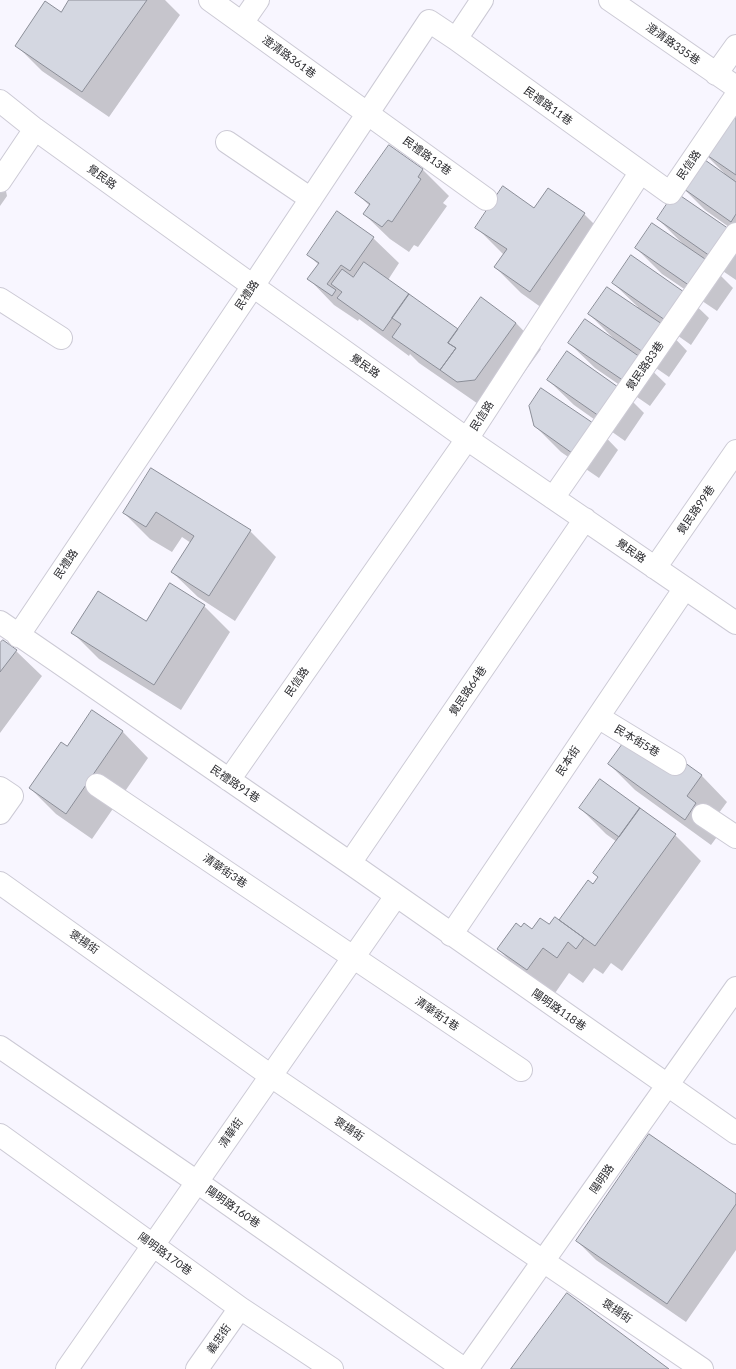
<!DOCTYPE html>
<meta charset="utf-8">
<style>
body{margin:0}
canvas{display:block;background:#f8f6ff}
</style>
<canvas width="736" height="1369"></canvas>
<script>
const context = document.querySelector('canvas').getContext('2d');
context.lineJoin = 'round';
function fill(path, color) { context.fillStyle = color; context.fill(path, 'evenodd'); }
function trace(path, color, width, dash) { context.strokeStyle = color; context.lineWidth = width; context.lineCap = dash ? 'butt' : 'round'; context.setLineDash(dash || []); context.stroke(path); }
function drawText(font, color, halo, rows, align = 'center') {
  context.font = font + ' Lato,"Noto Sans TC",sans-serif'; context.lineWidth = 3.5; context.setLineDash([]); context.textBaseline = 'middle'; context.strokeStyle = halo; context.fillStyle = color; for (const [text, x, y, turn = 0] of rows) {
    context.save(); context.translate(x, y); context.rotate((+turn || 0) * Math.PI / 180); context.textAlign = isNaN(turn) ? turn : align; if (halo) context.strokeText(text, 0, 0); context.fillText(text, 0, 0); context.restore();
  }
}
fill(new Path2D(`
 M70,0H165L180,15L109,117L42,71L16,45L61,13Z
 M736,113V232L705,210L679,184L724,173L700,149Z
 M389,146L423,170L449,196L443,203L447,206L418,247L414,245L409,252L390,239L364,214L370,206L356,193Z
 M0,170L2,172L7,196L0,206Z
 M534,209L584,214L610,240L556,318L521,293L495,267L504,255L476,227Z
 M658,219L736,237V280L708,261L707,262L733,288L717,311L662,274L636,248L684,245Z
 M373,238L399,263L388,280L459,330L516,323L541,349L501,405L484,408L419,363L410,354L409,356L359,319L358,321L334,305L309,279L319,265L308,255Z
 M613,283L683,293L709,318L691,345L664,326H663L687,351L669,377L640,357L639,358L666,384L650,406L595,368L569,343L616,341L589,314L638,307Z
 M548,380L618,387L644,413L625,441L574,405Z
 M593,424L618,450L599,478L561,452L535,426Z
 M151,469L250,531L276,557L235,621L198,597L172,572L191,543L182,537L172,552L150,539L124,513Z
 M204,606L230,632L181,710L99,659L73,633L146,623Z
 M0,645L16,651L42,676L0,733Z
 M92,711L123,732L148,758L92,839L56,814L30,788L67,747Z
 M681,761L702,776L727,802L713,821L722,830L711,845L635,790L609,764Z
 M600,781L675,835L701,861L622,971L611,963L603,974L594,968L583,983L569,973L553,996L524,975L498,949L521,928L533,930L559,921L599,878L594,873L617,842L606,834L580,808Z
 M736,1195V1250L686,1322L596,1260L577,1241Z`), '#0003');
const building = new Path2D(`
 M69,0H147L82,92L15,46L45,1L61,12Z
 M736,112V175L698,149Z
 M389,145L423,169L418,177L421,179L392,222L388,220L382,227L363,214L370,204L355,193Z
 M698,155L736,182V214L731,222L677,184Z
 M503,186L534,208L548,188L585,213L530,292L494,267L507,249L475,228Z
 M675,192L729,229L710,256L657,219Z
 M337,211L374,237L350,271L341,265L327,284L336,290L332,296L307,279L319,263L307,255Z
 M652,223L708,261L690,286L635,248Z
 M631,255L684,292L665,320L612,283Z
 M364,262L409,294L383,331L337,298L342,292L331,284L342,269L353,277Z
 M607,287L662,324L643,352L588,314Z
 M409,294L458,329L448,343L456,348L440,370L392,337L401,324L392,318Z
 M481,297L516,323L475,380L457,382L440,370L456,348L448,343Z
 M585,319L640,357L624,381L568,343Z
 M567,351L618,387L599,416L547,380Z
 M541,388L593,423L572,453L534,426L529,406Z
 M151,468L251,530L209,596L171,572L194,536L156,512L146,527L123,513Z
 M170,583L205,605L154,685L71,633L98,591L146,621Z
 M3,640L17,650L0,672V643Z
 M92,710L123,731L66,814L29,788L61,742L67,746Z
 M627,738L681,760L702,775L687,796L696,803L685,820L608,764Z
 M600,779L640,808L619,837L579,808Z
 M640,808L676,834L595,946L559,920L588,880L593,884L598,877L593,873Z
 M555,917L584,938L576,949L568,942L557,958L543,948L527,970L497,949L516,923L521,927L524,923L532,929L540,918L549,924Z
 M649,1134L736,1194V1204L667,1304L576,1241Z
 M567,1293L669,1369H511Z`);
fill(building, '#d4d7e1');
trace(building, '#8b8e98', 1);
const minor = new Path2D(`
 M210,0L486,199
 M610,0L736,87
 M242,23L258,0
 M456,39L670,193L736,96
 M716,74L736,46
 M0,101L35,129L253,286L467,439L736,623
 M227,142L311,199
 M0,181L35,129
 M0,299L61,338
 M553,498L736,234
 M655,568L736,451
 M0,622L350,863L736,1133
 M18,636L253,286L429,21L456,39L482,0
 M598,717L675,764
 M229,780L467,439L640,173
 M97,785L521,1070
 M0,788L12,796L0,813
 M703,815L736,837
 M350,863L585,519
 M0,883L271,1076L702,1369
 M451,935L685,588
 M0,1047L197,1182L464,1369
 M0,1135L240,1308L332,1369
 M67,1369L396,896
 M197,1369L240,1308
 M467,1369L736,988`);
trace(minor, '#cccad5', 24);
trace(minor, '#fff', 22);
drawText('11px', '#2b2b2f', '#fff', [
 ["澄清路335巷",673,44,35],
 ["澄清路361巷",289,57,36],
 ["民禮路11巷",548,106,36],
 ["民禮路13巷",427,156,36],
 ["民信路",689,165,-55],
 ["覺民路",102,177,36],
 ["民禮路",247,295,-56],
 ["覺民路",365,366,35],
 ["覺民路83巷",645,366,-55],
 ["民信路",482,416,-57],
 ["覺民路99巷",696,510,-55],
 ["覺民路",631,551,35],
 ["民禮路",66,564,-56],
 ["民信路",297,682,-55],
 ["覺民路64巷",468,691,-56],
 ["民本街5巷",637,741,31],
 ["民本街",568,761,-56],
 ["民禮路91巷",235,784,34],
 ["清華街3巷",225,871,34],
 ["褒揚街",84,942,35],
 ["陽明路118巷",559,1010,35],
 ["清華街1巷",437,1014,34],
 ["褒揚街",349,1129,34],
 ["清華街",231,1133,-55],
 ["陽明路",602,1179,-55],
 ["陽明路160巷",233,1207,35],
 ["陽明路170巷",165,1254,36],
 ["褒揚街",617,1311,34],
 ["義忠街",219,1339,-55]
]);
</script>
